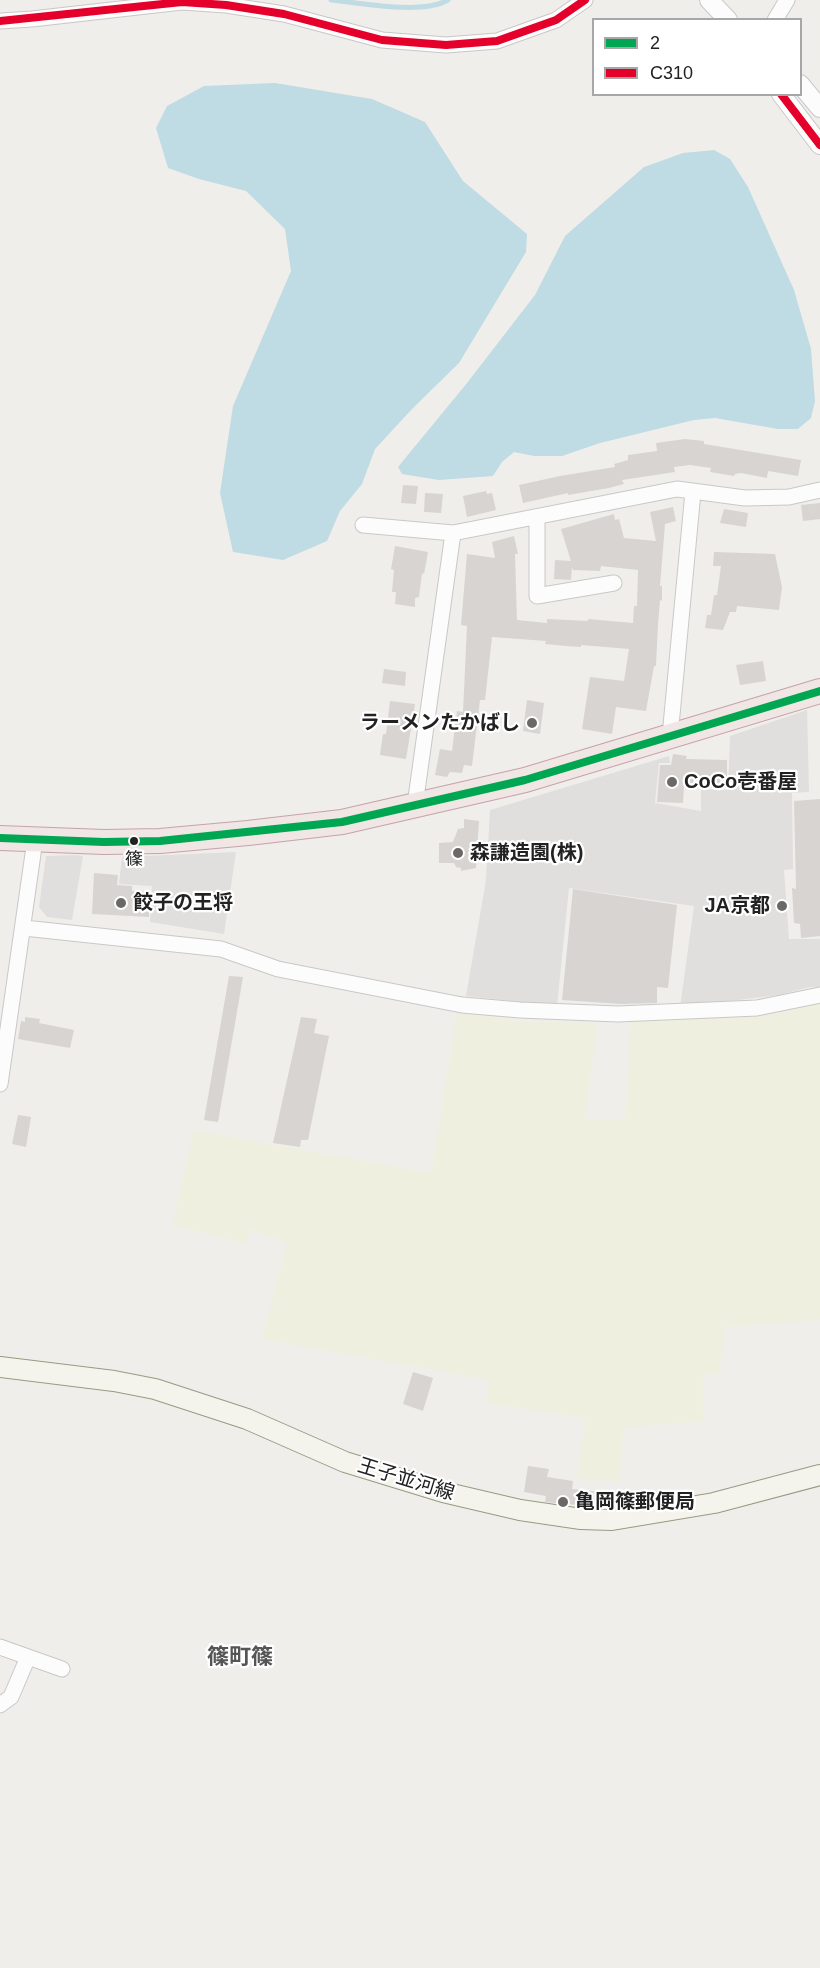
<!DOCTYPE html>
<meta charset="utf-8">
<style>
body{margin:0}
#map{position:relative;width:820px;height:1968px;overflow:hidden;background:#f0eeeb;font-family:Arial,sans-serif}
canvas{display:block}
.legend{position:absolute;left:592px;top:18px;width:210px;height:78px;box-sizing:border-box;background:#fff;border:2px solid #a7a7a7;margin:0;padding:8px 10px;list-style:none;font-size:18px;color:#222}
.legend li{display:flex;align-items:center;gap:12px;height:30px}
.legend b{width:30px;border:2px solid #a7a7a7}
</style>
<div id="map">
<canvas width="820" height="1968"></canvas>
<ul class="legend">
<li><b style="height:8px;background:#00a651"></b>2</li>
<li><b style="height:8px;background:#e4002b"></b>C310</li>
</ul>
</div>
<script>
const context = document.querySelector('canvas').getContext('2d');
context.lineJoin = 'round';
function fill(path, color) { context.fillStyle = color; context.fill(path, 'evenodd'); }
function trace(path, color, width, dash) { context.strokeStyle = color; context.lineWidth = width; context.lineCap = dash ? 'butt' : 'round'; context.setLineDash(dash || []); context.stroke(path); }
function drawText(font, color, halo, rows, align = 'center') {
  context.font = font + ' Arial,"Noto Sans JP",sans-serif'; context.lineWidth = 4.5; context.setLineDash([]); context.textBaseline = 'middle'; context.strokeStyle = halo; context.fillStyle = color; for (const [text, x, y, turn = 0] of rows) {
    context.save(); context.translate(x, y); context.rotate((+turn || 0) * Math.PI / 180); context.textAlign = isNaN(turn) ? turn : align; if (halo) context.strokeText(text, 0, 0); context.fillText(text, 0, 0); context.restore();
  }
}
fill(new Path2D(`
 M820,1001V1320L724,1327L720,1374H703V1421L623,1428L620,1481L577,1480L586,1418L485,1403L489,1380L262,1339L287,1243L251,1229L246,1244L172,1225L194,1130L431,1173L457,1012L520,1021L598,1023L585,1118L625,1120L631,1019Z`), '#efefdf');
fill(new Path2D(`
 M807,710L809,792L792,793L793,869L784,870L789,939H820V987H810L779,995L680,1007L694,906L569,888L557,1006L466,996L486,880L490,810L669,756L670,763H659L655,803L701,811V789L728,790L730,736Z
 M236,852L224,934L150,922L152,886L119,884L122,857Z
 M77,855L83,856L72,920L47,917L39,907L46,856Z`), '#e0dfde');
fill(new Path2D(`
 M275,83L372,99L425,122L463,181L527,234L526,252L459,363L413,408L375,449L362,484L340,511L327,541L283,560L233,552L220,493L233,406L291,271L285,229L246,191L199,179L168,168L156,128L167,106L204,86Z
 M714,150L730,159L748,187L794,290L811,349L815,401L811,418L798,429H778L715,418L694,420L600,443L562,456H534L514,452L502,462L493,476L439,480L402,474L398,467L467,383L535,295L565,236L644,167L683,153Z`), '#bfdbe3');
trace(new Path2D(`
 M331,0C362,3 422,15 448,0`), '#bfdbe3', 5);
fill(new Path2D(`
 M685,439L704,441V444L801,460L798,476L768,471L767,478L741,473L735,474L734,476L710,472L711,468L690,465L674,467L675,472L622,480L624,484L609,488L568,495V493L523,503L519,485L560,476L615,467L614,464L628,460V455L657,451L656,443Z
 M403,485L418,486L416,504L401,503Z
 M486,491L487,494L492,493L496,510L467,517L463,496Z
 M425,493L443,494L441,513L424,512Z
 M820,503V519L803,521L801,505Z
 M673,507L676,521L665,524L660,586H662V601L660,600L658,624L656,666H654L646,711L616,707L612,734L582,729L590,677L624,681L629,649L581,645V647L566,646L545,644L546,641L492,637L485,700H480L472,766L464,765L462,773L450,772L447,777L435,775L440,749L452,751L457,711L463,712L467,626L461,625L467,554L495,558L492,542L514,536L518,554H515L517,620L547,623V619L588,621V619L633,623L634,606H637L638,570L601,566L600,571L573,570L572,567L571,580L554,579L555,560L571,561L561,529L614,514L615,520L619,519L624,538L656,541L650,512Z
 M724,509L748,513L746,527L720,523Z
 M395,546L428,552L424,574L422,573L419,597L415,598V607L395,604L396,592H392L394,570L391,569Z
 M714,552L775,554L782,587L779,610L737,606L736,612H730L723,630L705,628L707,615H711L714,595H717L721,566H713Z
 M763,661L766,681L740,685L736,665Z
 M384,669L406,672L405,686L382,683Z
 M527,700L544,703L540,734L523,731Z
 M390,701L415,704L406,759L380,755L383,734H386Z
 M673,754L687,756L686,759L727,760V788L684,787L683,803L657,802L660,765H671Z
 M820,799V936L801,938L800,924L794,923L792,888L796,889L794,801Z
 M464,819L479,821L476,868L461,871V868L456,867L454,863H439V843L453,842L458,829L464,828Z
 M94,873L118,875L117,885L132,886V891L150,892L149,917L92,914Z
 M573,889L677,905L668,988L657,987V1003L621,1004L562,1000Z
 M229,976L243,977L218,1122L204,1120Z
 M25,1017L40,1019L39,1023L74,1030L70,1048L18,1039L21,1021L25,1022Z
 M301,1017L317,1019L314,1033L329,1036L308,1140H301L300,1147L273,1143Z
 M18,1115L31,1117L26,1147L12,1144Z
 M413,1372L433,1378L423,1411L403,1404Z
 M528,1466L549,1469L547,1477L573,1481L572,1489L612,1493L610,1508L545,1502L546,1496L524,1492Z`), '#d7d4d2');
const minor = new Path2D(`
 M775,20L787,0
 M0,21L32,19L182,2L226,5L284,14L382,40L446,45L497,41L556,20L585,0
 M537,517V596L614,583
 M363,525L453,533L677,489L745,498L789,497L820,490
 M670,736L693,492
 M415,805L453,533
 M24,928L221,949L278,969L462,1005L520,1010L618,1014L757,1008L820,995
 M0,1084L35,840
 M0,1647L62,1669
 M0,1705L11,1697L28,1657`);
const tertiary = new Path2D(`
 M709,0L728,20
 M800,84L820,108
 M781,94L820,145`);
const secondary = new Path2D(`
 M0,1367L114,1381L155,1389L247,1419L345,1462L443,1492L520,1510L581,1519L612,1520L714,1503L820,1475`);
const trunk = new Path2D(`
 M0,838L104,842L160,841L248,833L342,822L525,780L820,691`);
trace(minor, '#c9c8c7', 17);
trace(tertiary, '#c9c8c7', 20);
trace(secondary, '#999a82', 22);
trace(trunk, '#c5a2ac', 26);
trace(minor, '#fdfcfc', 15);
trace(tertiary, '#fdfcfc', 18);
trace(secondary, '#f4f4ed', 20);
trace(trunk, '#f0e6e4', 24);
trace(new Path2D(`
 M0,838L104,842L160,841L342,822L525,780L820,691`), '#00a651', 8);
trace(new Path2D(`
 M0,21L182,2L226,5L284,14L382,40L446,45L497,41L556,20L585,0
 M781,94L820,145`), '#e4002b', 8);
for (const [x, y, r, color] of [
 [532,723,6,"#6a6968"],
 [672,782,6,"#6a6968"],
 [134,841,5,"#222"],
 [458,853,6,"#6a6968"],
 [121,903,6,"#6a6968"],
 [782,906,6,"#6a6968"],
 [563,1502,6,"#6a6968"]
]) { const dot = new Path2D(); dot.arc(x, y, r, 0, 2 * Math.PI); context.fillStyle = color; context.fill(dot); trace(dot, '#fff', 2); }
drawText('18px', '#222', '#fff', [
 ["篠",134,860]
]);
drawText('bold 20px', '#222', '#fff', [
 ["ラーメンたかばし",520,723,"right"],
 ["CoCo壱番屋",684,782],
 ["森謙造園(株)",470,853],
 ["餃子の王将",133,903],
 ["JA京都",770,906,"right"],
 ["亀岡篠郵便局",575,1502]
], 'left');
drawText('20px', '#222', '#fff', [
 ["王子並河線",406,1480,17]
]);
drawText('bold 22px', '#555', '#fff', [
 ["篠町篠",240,1658]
]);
</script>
